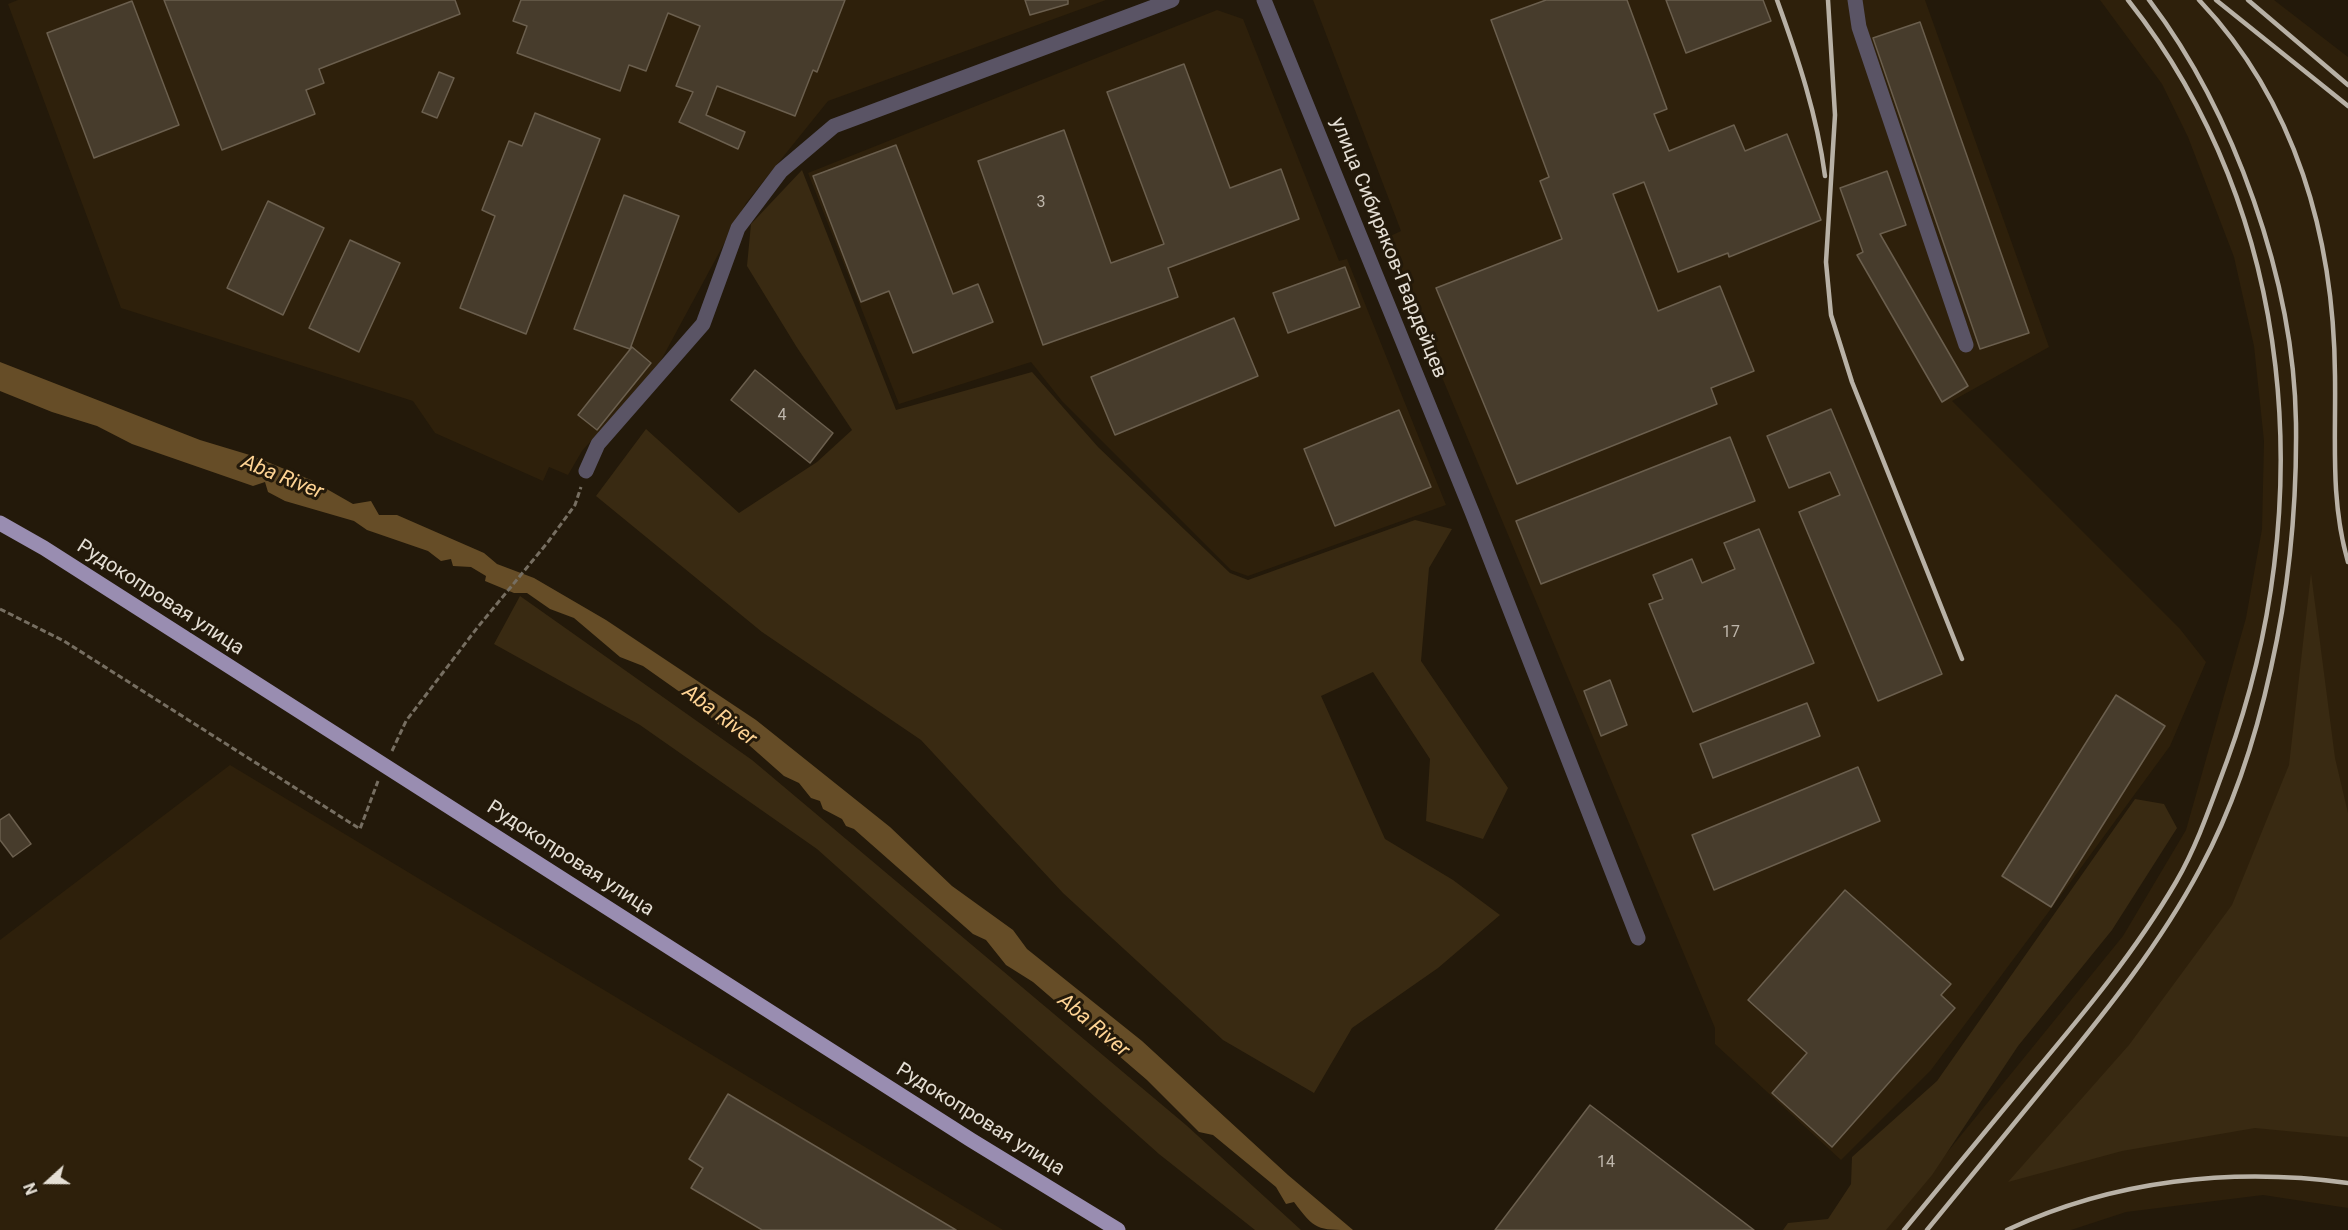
<!DOCTYPE html>
<meta charset="utf-8">
<style>
body{margin:0}
#map{position:relative;width:2348px;height:1230px;overflow:hidden;background:#23190a;font-family:Roboto,sans-serif}
canvas{display:block}
.north{position:absolute;left:18px;top:1152px;width:60px;height:60px;-webkit-text-stroke:4px #23190a;paint-order:stroke;rotate:249deg;font-size:16px;font-weight:700;line-height:24px;text-align:center;color:#e5dfd5}
.north::after{content:'';display:block;margin:auto;width:21px;height:27px;background:#e5dfd5;clip-path:polygon(50% 0,100% 100%,50% 72%,0 100%)}
</style>
<div id="map">
<canvas width="2348" height="1230"></canvas>
<div class="north">N</div>
</div>
<script>
const context = document.querySelector('canvas').getContext('2d');
context.lineJoin = 'round';
function fill(path, color) { context.fillStyle = color; context.fill(path, 'evenodd'); }
function trace(path, color, width, dash) { context.strokeStyle = color; context.lineWidth = width; context.lineCap = dash ? 'butt' : 'round'; context.setLineDash(dash || []); context.stroke(path); }
function drawText(font, color, halo, rows, align = 'center') {
  context.font = font + ' Roboto,sans-serif'; context.lineWidth = 6; context.setLineDash([]); context.textBaseline = 'middle'; context.strokeStyle = halo; context.fillStyle = color; for (const [text, x, y, turn = 0] of rows) {
    context.save(); context.translate(x, y); context.rotate((+turn || 0) * Math.PI / 180); context.textAlign = isNaN(turn) ? turn : align; if (halo) context.strokeText(text, 0, 0); context.fillText(text, 0, 0); context.restore();
  }
}
fill(new Path2D(`
 M18,0H1106L828,101L746,203L659,364L582,451L568,475L549,467L543,481L435,433L413,401L121,308L8,4Z
 M1313,0H1925L2049,347L1952,401L2180,629L2206,662L2170,746L2050,910L1931,1070L1841,1160L1715,1044V1028L1384,239L1401,231Z
 M2100,0H2274L2348,57V1208L2263,1195L2126,1212L2071,1230H1884L2123,936L2186,830L2246,618L2262,529L2264,441L2254,346L2234,257L2188,137L2162,84Z
 M1217,10L1243,19L1339,261L1347,259L1446,505L1248,576L1231,570L1062,401L1031,362L899,404L808,173Z
 M230,765L1003,1230H0V940Z`), '#2e200b');
fill(new Path2D(`
 M802,170L896,410L1032,372L1098,447L1230,573L1248,580L1415,520L1452,529L1429,568L1421,661L1508,788L1483,839L1426,821L1430,759L1373,672L1321,696L1385,839L1453,880L1500,915L1438,968L1352,1028L1314,1093L1223,1040L1063,893L921,740L762,632L596,496L646,429L739,513L817,462L852,430L796,346L747,266L751,224Z
 M2311,573L2335,758L2348,813V1137L2255,1128L2122,1151L2008,1182L2129,1045L2232,905L2289,765Z
 M520,596L752,760L1186,1125L1301,1230H1255L1159,1154L817,849L640,725L494,644Z
 M2135,799L2164,804L2177,828L2112,930L2018,1046L1932,1175L1886,1230H1783L1788,1223L1828,1219L1851,1184L1852,1157L1937,1081Z`), '#392a12');
fill(new Path2D(`
 M0,362L200,440L253,456L311,480L353,504L371,501L379,515H397L484,553L497,564L534,578L606,620L756,720L890,827L952,886L1013,930L1027,949L1142,1041L1288,1175L1353,1230C1317,1230 1315,1230 1294,1202L1286,1204L1276,1187L1213,1135L1199,1132L1147,1080L1033,982L1006,965L986,940L973,934L854,829L846,826L842,819L823,809L820,801L811,798L799,783L784,776L732,730L719,725L694,702L643,666L620,657L574,618L550,609L527,593H514L485,581L486,576L471,567L453,566L451,559L441,561L428,551L367,530L354,521L285,501L268,492L265,482L253,486L132,444L97,426L52,412L0,391Z`), '#664d27');
const building = new Path2D(`
 M164,0H455L460,14L319,69L324,83L306,90L315,114L222,150Z
 M521,0H845L817,72L813,70L795,116L717,86L706,115L745,132L738,149L679,122L693,92L676,86L700,26L668,13L646,71L629,65L620,91L517,53L527,26L513,21Z
 M1025,0H1068V4L1030,15Z
 M1546,0H1627L1667,109L1654,114L1669,151L1734,125L1745,151L1787,134L1821,220L1729,257L1728,253L1678,272L1644,182L1613,194L1658,311L1720,286L1754,371L1711,388L1717,404L1517,484L1436,288L1562,239L1540,181L1549,177L1491,20Z
 M1666,0H1763L1771,21L1686,53Z
 M132,1L179,125L94,158L47,33Z
 M1920,22L2029,333L1980,349L1873,38Z
 M1184,64L1230,188L1281,169L1299,219L1168,268L1178,297L1043,345L978,161L1064,130L1111,263L1164,244L1107,92Z
 M439,72L454,78L437,118L422,112Z
 M535,113L600,139L526,334L460,308L495,216L482,210L509,141L522,146Z
 M896,145L953,294L978,284L993,322L913,353L889,291L861,302L813,176Z
 M1887,171L1906,225L1880,234L1968,386L1942,402L1857,255L1863,252L1840,188Z
 M624,195L679,216L630,349L574,329Z
 M268,201L324,228L283,315L227,288Z
 M350,240L400,263L359,352L309,328Z
 M1345,267L1360,307L1288,333L1273,293Z
 M1234,318L1258,376L1115,435L1091,377Z
 M632,347L651,363L597,430L578,415Z
 M755,370L833,433L810,463L731,400Z
 M1831,409L1942,674L1878,701L1799,512L1840,495L1830,472L1789,488L1767,436Z
 M1399,410L1431,487L1335,526L1304,449Z
 M1730,437L1755,501L1541,584L1516,521Z
 M1759,529L1814,663L1693,712L1649,604L1663,599L1653,575L1692,559L1702,583L1735,569L1724,543Z
 M1610,680L1627,725L1601,736L1584,691Z
 M2116,695L2165,726L2051,907L2002,876Z
 M1807,703L1820,736L1713,778L1700,744Z
 M1858,767L1880,821L1714,890L1692,835Z
 M9,814L31,844L13,857L0,840V820Z
 M1845,890L1951,984L1941,995L1955,1008L1832,1147L1772,1093L1807,1053L1748,1000Z
 M728,1094L956,1230H762L691,1188L703,1168L689,1159Z
 M1590,1105L1754,1230H1495Z`);
fill(building, '#473c2c');
trace(building, '#6b5f4e', 1.5);
trace(new Path2D(`
 M0,609L64,641L360,829L378,781
 M392,751L406,721L477,628L548,542L575,505L581,487`), '#766e61', 3, [6, 3]);
trace(new Path2D(`
 M1264,0L1472,512L1638,938
 M1855,0L1859,27L1966,345
 M586,471L598,444L703,324L738,228L781,171L834,126L1172,0`), '#5a5465', 15);
trace(new Path2D(`
 M0,523L44,548L971,1140L1118,1230`), '#998db1', 15);
trace(new Path2D(`
 M1777,0C1798,58 1817,115 1825,176
 M1828,0L1835,115L1826,262L1831,315L1852,382L1962,659
 M2199,0C2296,102 2334,238 2335,376C2336,439 2330,500 2348,562
 M2216,0L2348,106
 M2248,0L2348,85
 M1904,1230C1947,1178 1989,1127 2032,1075C2084,1013 2135,952 2176,882C2198,844 2212,801 2227,761C2319,509 2297,213 2128,0
 M1927,1230C1969,1179 2011,1127 2053,1076C2107,1010 2160,944 2200,869C2234,806 2256,737 2271,668C2289,588 2297,505 2296,423C2294,281 2234,112 2149,0
 M2007,1230C2113,1180 2232,1167 2348,1183`), '#b8b1a6', 4.5);
drawText('16px', '#beb6ab', null, [
 ["3",1041,203],
 ["4",782,416],
 ["17",1731,633],
 ["14",1606,1163]
]);
drawText('20px', '#e5dfd5', '#23190a', [
 ["улица Сибиряков-Гвардейцев",1388,248,68],
 ["Рудокопровая улица",160,598,33],
 ["Рудокопровая улица",570,859,33],
 ["Рудокопровая улица",980,1120,32]
]);
drawText('italic 21px', '#fed394', '#23190a', [
 ["Aba River",282,478,22],
 ["Aba River",719,716,37],
 ["Aba River",1093,1026,40]
]);
</script>
